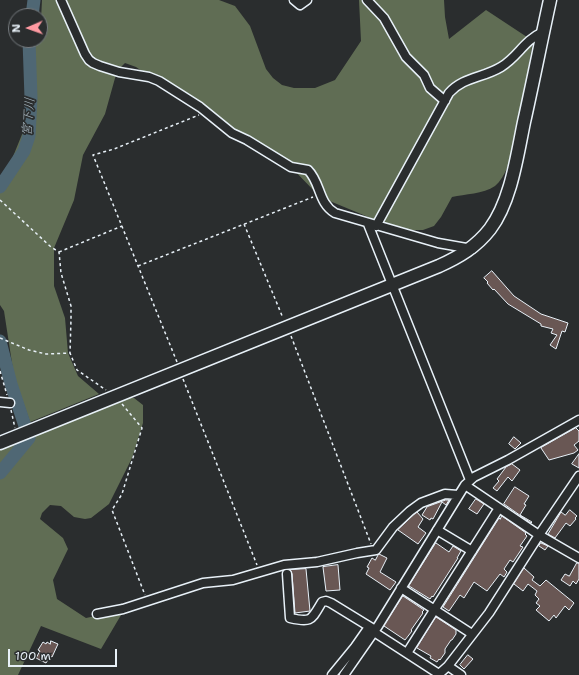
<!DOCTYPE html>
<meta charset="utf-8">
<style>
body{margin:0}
#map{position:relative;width:579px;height:675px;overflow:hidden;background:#2a2d2e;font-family:"Shantell Sans",sans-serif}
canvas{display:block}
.north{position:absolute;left:8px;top:8px;width:40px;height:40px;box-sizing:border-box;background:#2a2d2e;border:1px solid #767b7f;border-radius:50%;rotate:268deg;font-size:11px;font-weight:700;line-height:16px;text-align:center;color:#e8f1f8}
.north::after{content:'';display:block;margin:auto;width:14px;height:18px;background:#ff9aa2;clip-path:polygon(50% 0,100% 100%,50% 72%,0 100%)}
.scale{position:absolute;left:8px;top:649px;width:109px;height:18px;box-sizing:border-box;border:2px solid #e8f1f8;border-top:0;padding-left:5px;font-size:12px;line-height:14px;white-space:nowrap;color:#e8f1f8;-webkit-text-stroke:3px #2a2d2e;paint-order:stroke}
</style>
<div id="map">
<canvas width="579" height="675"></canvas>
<div class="north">N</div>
<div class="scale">100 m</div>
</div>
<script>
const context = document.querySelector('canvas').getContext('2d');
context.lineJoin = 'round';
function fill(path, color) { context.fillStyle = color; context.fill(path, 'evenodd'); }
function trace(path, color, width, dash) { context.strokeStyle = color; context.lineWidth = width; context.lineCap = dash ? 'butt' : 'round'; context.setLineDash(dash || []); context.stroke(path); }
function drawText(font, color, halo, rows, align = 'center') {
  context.font = font + ' "Shantell Sans","Klee One",sans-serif'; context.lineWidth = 3.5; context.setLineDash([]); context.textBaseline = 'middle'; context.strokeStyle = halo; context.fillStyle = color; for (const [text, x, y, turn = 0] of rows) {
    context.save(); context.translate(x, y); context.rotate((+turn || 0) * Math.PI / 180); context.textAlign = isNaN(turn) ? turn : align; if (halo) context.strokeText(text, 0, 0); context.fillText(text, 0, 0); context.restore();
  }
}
fill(new Path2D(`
 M42,0H219L235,6L250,26L266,69L273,78L282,85L294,88H315L335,80L361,41L359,0H444L445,17L449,39L486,10L533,41L515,144C511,157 506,177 495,186C483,194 465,194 452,197L441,217L434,226L423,230H412L390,226L320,197L290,166L270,157L136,67L125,63L117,71L105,114L83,155L74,200L54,248V286L65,318L68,353L78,376L99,394L30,422L14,376L4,311L0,305V179L12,159L25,127L31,99V57L35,40H40Z
 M123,397L134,398L143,405V423L132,458L109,504L91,518L85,519L74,517L61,506L50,505L42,513L40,519L63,538L68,549L53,580L57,599L86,618L124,610L101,649L41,626L18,675H0V448Z`), '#606d54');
trace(new Path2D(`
 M32,16L34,0
 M0,187L24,151L29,136L31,98L29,40
 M0,341L11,384L29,438L0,473`), '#4f6774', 13);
const building = new Path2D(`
 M492,271L514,296L541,314L568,323L565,332L562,331L556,349L550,345L557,335L551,333L553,329L541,326V324L508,304L494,289L493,290L487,283L488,282L484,278Z
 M576,428L579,431V441L574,445L578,450L574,453L549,460L541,448Z
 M514,437L521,443L515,449L509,444Z
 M579,454V468L572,464Z
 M512,464L520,470L512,481L508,477L497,491L493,488L499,481L497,479L506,467Z
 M515,487L529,496L524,504L526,505L520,515L532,522L531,523L504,504Z
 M476,499L484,504L477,514L469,509Z
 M446,500H449L446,505L442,502L433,519L431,518L430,520L422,515L427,507Z
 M570,510L577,516L575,518L576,519L570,526L566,523L555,538L548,534L561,512L565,515Z
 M417,512L423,519L418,527L426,533L418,544L398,530Z
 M502,516L526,533L525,534L527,536L520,546L523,547L513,562L510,560L504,569L507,572L504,577L500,574L487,591L474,582L464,598L460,595L449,611L443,607L499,518L500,519Z
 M436,543L449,552L453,546L461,551L457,558H458L433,597L432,596L430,599L409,586Z
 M541,543L548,546L545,550L539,546Z
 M379,554L387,558L380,572L396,582L390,590L366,574L369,568L367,567L372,558L375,560Z
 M577,563H579V579L576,584L573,581L570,586L561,580L565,574L569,576Z
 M338,565L340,590L326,591L323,567Z
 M524,568L534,577L532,580L540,586L546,580L573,602L574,603L569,610L565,606L556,618L554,615L549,621L536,610L540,606L536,603L539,599L535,595L537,591L528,584L523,591L514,584Z
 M306,569L310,611L295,613L292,574L290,570Z
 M403,596L424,610L422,612L423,613L411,630L412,631L405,640L384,626Z
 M436,617L456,630V634L452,640H451L445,649V653L440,660L439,659L437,662L430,658L431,656L417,648Z
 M51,641L58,644L52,657L50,656L46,663L36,658L40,651L38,650L43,642L46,644L47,642L50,644Z
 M468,655L473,659L464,669L460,665Z`);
fill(building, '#695754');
trace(building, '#e8f1f8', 1);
const street = new Path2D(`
 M61,0L85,54L89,60L93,63L100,66L119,72L149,77L159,81L200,107L232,133L247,140L291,167L308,170C321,183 318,203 335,213L438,243L472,249
 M294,0L300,5L307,0
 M367,0L384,18L406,57L424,75L430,88L445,101
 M368,224L470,480
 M376,226L449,93C463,77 483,78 501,67C519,56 523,41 543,32
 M0,402L10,403
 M465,485L539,535L579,558
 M437,530L472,551
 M287,574L290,618C312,623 311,620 322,602L326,601L331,603L375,630
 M401,588L472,634
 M97,614L123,609L203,583L233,580L284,565L317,562L357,553L376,550L393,527L410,511L421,503L445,494L458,495
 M374,632L439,674L448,666L489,613L539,535L579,476
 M407,653L499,508
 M448,666L461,675
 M332,675L355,647L369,627
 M344,675L378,626L465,485L474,477L508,460L579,420`);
const secondary = new Path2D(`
 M0,443L439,266C459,257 476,247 490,229C511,201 517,156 524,122C533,82 541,41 550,0`);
trace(street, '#e8f1f8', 11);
trace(secondary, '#e8f1f8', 15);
trace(new Path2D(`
 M0,200L51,247L59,252L61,273L71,306V319L70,353
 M244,224L283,318
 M59,252L122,226
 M138,266L313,197
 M291,336L371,544
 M0,338L29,350L46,354L70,353L77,370L106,390
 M177,362L93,155L114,149L199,115
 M0,371L7,395
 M183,379L257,565
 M122,404L142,428L122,494L112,510L145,595
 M11,410L15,428`), '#e8f1f8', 1.5, [3, 3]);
trace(street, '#2a2d2e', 8);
trace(secondary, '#2a2d2e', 12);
drawText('italic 13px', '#abbac3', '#2a2d2e', [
 ["宮下川",29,117,-85]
]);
</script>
